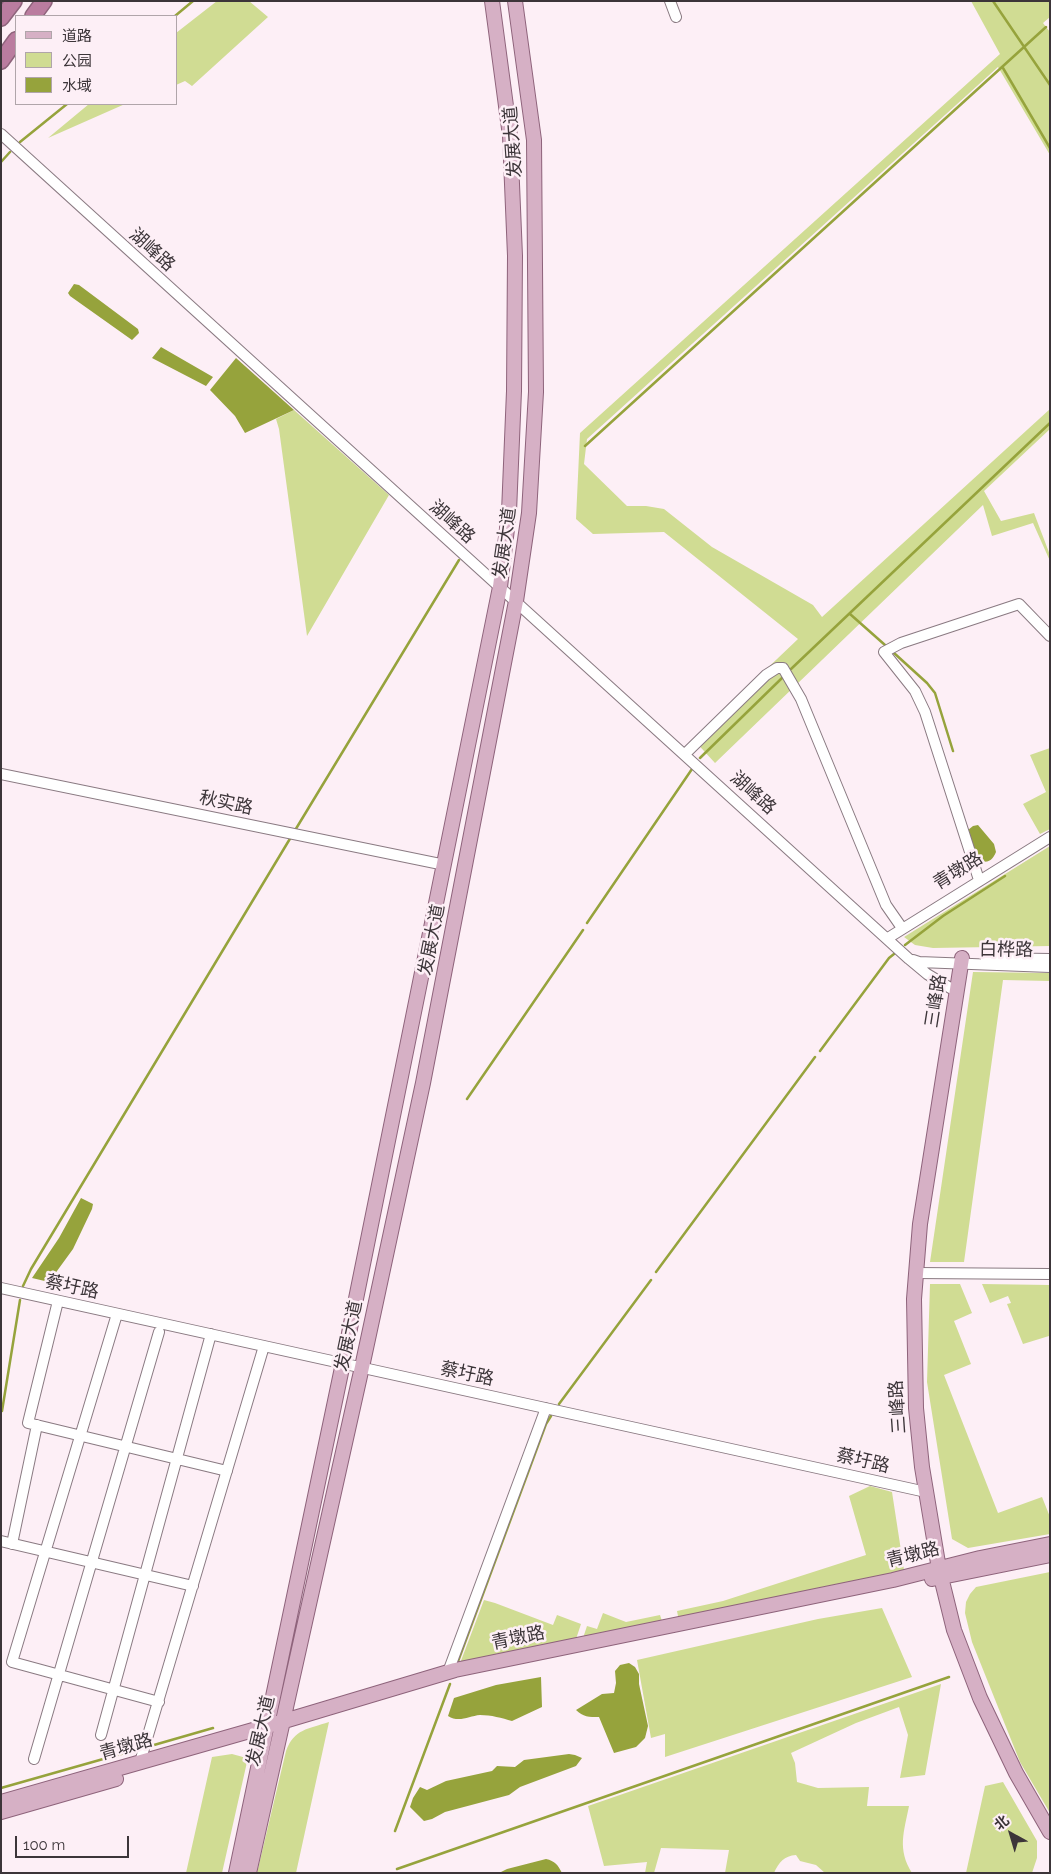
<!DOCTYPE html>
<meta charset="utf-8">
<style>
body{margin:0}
#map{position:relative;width:1051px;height:1874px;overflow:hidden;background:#fdeff6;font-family:Raleway,"Noto Sans SC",sans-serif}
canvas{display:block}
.frame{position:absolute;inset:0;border:2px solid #3c3539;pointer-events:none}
.legend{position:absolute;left:15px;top:15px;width:162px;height:90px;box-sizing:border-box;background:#fdeff6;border:1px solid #b0a5aa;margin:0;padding:6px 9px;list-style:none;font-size:15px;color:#3c3539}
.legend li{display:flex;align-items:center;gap:10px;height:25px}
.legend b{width:25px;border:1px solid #b0a5aa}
.north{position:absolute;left:986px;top:1809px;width:50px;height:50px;-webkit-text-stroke:4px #fdeff6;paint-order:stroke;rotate:321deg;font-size:14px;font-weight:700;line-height:20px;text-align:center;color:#3c3539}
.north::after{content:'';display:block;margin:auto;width:18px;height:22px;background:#3c3539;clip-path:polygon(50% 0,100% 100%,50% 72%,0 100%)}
.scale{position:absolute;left:15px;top:1836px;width:114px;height:22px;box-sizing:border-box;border:2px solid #3c3539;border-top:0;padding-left:6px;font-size:15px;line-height:18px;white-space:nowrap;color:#3c3539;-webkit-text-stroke:4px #fdeff6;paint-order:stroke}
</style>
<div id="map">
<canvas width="1051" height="1874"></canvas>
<div class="frame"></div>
<ul class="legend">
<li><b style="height:6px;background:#d6b0c5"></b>道路</li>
<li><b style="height:14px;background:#d0dc93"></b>公园</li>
<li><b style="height:14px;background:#96a33c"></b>水域</li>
</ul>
<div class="north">北</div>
<div class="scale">100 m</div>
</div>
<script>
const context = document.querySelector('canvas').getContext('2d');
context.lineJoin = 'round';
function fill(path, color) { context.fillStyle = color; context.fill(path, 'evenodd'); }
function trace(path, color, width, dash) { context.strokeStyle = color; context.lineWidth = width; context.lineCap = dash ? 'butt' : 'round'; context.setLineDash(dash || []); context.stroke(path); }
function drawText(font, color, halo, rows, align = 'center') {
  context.font = font + ' Raleway,"Noto Sans SC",sans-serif'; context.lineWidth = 5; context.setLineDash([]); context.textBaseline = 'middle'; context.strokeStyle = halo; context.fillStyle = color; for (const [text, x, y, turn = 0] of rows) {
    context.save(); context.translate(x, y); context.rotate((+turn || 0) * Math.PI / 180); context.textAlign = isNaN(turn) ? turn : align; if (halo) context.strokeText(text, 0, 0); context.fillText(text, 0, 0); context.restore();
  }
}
fill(new Path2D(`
 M217,1H249L268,17L192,86L185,81L176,85V33Z
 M971,1H1050V17L1043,23L1050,32V155L998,67L587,439L584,464L627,506H646L664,509L712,547L813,605L822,617L1050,409V429L984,491L1001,521L1034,513L1050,555V561L1033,523L992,536L983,505L715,763L693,739L798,639L664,532L593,534L576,519L580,433L1000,54Z
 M89,104H125L48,138Z
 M294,410L389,495L307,636L279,429L276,419Z
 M1050,748V829L1040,834L1023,804L1046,792L1030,755Z
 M1050,846V946L933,948L915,945L904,937Z
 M973,972L1050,973V981L1003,980L964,1262H930Z
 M930,1284H960L972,1313L954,1321L971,1364L944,1375L998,1513L1042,1497L1050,1517V1534L968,1548L952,1539L927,1382Z
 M982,1284L1050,1285V1337L1049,1336L1023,1344L1007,1304L1011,1303L1008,1296L990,1303Z
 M870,1486L892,1492L904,1570L679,1621L677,1611L723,1601L866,1555L849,1496Z
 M1050,1572V1813L1020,1762L972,1642L965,1613L966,1602L970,1594L976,1587Z
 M484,1600L495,1603L553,1625L557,1615L581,1624L575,1642L459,1666Z
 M882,1608L912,1677L665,1757V1734L651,1738L637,1660L818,1619Z
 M603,1613L626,1622L660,1615L663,1624L582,1641L587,1626L597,1629Z
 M941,1684L925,1775L900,1778L908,1735L899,1707L856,1723L791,1753L795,1763L797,1782L818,1788L869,1787L867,1806H909C904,1832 897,1849 912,1873H825L816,1865L800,1861L796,1855C784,1856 779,1862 774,1873H725L729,1850L661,1848L654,1873H645L647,1862L604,1866L588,1806Z
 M329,1722L296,1873H257L286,1751C294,1729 308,1729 329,1722Z
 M232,1754L243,1757L247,1762L222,1873H186L212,1757Z
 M1003,1782L1037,1841V1858L1032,1873H966L985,1786Z`), '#d0dc93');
fill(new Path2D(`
 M74,284L79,285L138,329L139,333L132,340L70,296L68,293Z
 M161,347L213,377L206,386L152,358Z
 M236,358L294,410L245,433L235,416L210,390Z
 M978,825L994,844L996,852C993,859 990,862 982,862L977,856L968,830L973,826Z
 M81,1198L93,1204L92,1209L73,1249L49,1282L32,1278L59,1238Z
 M629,1663L635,1667L639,1674V1684L648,1726L645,1738L636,1747L614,1753L599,1717C589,1717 583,1717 576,1710L602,1694L614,1693L616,1683L615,1671L620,1665Z
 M541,1677L542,1707L512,1721C502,1718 491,1715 480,1715C469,1716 459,1723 448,1716L454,1698L496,1685Z
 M569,1754L575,1755L582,1758L576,1766L520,1787L509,1795L445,1812L432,1819L424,1821L410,1807L413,1798L420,1787L427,1790L446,1781L492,1771L497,1766L515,1767L524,1760Z
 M546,1859C555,1861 558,1865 562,1873H499L507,1869Z`), '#96a33c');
trace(new Path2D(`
 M993,1L1050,85
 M175,16L193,1
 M1003,68L1050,148
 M20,142L67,104
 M1,162L10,152
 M585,446L1046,27
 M850,614L885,645
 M894,653L927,683L935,693L953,751
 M791,669L1050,423
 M700,758L782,678
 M294,832L459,560
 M587,923L692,769
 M905,945L943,916L1005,876
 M820,1051L889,958L894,954
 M467,1099L583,930
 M656,1272L815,1057
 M23,1286L31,1269L291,837
 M559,1404L651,1280
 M2,1411L20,1300
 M457,1664L546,1424L551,1416
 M147,1747L213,1728
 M1,1788L142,1748
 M395,1831L450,1684
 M397,1869L949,1677`), '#96a33c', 2.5);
const minor = new Path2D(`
 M670,1L676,17
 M1,134L909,959L927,974L957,992
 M685,754L766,675L777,668H783L801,699L886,905L902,928
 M1,774L445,865
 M979,880L925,712L915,691L884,652L901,643L1019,604L1050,636
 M888,938L1050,837
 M986,958L1050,959
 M913,960L919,962L1050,967
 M916,1273L1050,1274
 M1,1288L926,1492
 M58,1301L28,1423L227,1471
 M117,1314L12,1662L159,1702
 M1,1541L193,1586
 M12,1544L37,1425
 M448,1672L546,1408
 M101,1735L211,1334
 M34,1759L159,1332
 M140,1762L264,1346`);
const major = new Path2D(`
 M962,958L920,1224L914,1299L916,1408L922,1467L939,1569L954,1630L980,1698L1016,1773L1050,1832
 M932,1579L1050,1555
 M1,1802L281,1722L455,1670L893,1580L980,1558L1050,1544
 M1,1812L116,1779
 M236,1873L343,1363L500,587L509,512L514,391L515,256L510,136L492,1
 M249,1873L362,1367L423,1083L516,601L529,513L536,392L534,140L515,1`);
const highway = new Path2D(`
 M33,16L44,1
 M1,18L14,1
 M1,61L16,40`);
trace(minor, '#8a7a82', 12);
trace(major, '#8e637b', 16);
trace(highway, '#8e637b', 18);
trace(minor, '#fff', 10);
trace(major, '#d6b0c5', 14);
trace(highway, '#ba7c9f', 15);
drawText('18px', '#3c3539', '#fdeff6', [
 ["发展大道",513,142,-94],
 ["湖峰路",152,250,42],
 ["湖峰路",452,522,42],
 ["发展大道",505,543,-82],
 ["湖峰路",753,793,42],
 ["秋实路",226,803,12],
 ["青墩路",958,871,-32],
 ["发展大道",432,940,-79],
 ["白桦路",1006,950,1],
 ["三峰路",936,1001,-81],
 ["蔡圩路",72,1287,12],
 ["发展大道",349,1336,-78],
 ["蔡圩路",467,1374,12],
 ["三峰路",898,1407,-94],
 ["蔡圩路",863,1461,13],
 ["青墩路",913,1555,-14],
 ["青墩路",518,1638,-12],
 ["发展大道",261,1731,-77],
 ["青墩路",126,1747,-16]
]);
</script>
